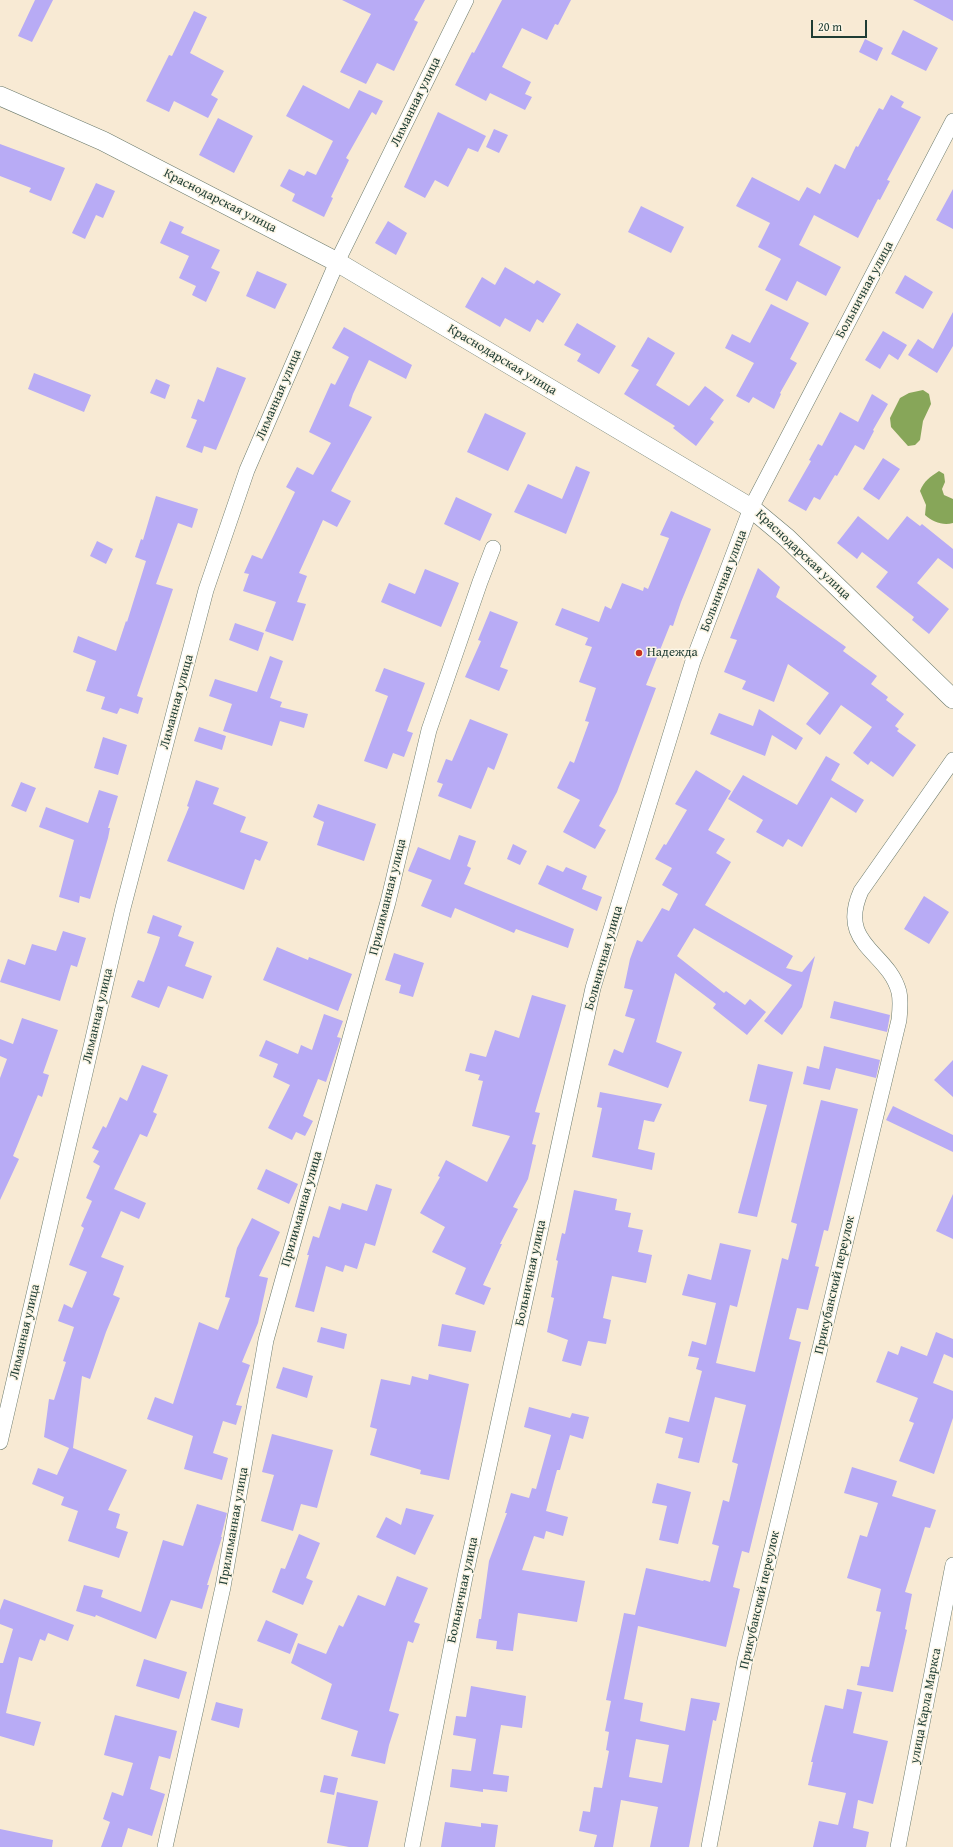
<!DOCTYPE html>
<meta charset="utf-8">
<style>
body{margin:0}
#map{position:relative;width:953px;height:1847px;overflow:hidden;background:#f8ead4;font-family:"Gentium Book Plus",serif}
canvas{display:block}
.scale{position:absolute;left:811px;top:20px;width:56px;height:18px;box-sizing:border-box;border:2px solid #1f3d34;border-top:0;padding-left:5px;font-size:12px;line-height:14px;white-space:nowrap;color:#1f3d34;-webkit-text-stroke:3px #fcf5e5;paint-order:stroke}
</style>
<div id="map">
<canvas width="953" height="1847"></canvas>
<div class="scale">20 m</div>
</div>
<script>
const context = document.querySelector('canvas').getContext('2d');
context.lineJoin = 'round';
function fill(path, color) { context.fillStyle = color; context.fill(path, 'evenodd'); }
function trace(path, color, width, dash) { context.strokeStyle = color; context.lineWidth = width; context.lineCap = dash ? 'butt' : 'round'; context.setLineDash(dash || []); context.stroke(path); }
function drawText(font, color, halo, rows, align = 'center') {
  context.font = font + ' "Gentium Book Plus",serif'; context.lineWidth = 3; context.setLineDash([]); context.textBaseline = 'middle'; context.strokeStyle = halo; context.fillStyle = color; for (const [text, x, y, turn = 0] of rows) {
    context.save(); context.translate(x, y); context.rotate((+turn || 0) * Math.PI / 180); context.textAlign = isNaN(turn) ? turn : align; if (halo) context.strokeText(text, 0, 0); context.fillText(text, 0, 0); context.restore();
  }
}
fill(new Path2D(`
 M923,390L929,394L931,404L923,421L920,440L915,445L908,446L891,427L890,418L900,398L909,393Z
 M939,471L944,474L945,482L942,489L944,495L953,499V523C943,526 933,522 925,515L926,505L920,491C924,481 930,477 939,471Z`), '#87a659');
fill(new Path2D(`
 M35,0H53L32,42L18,36Z
 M342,0H425L414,20L418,22L394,71L377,63L366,84L340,72L371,14Z
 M502,0H571L558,25L555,24L547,40L522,28L502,67L531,82L525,94L532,97L525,110L490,93L486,101L455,85L472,52L474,53Z
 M913,0H953V21Z
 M194,11L207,17L190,53L224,71L211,95L218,99L208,118L174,101L169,112L146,101L169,55L172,56Z
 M903,30L938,48L926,71L891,54Z
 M865,39L883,48L877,61L859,52Z
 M303,85L349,109L359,90L383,101L376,115L372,112L346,158L349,160L331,197L333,198L324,217L292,201L295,194L280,186L289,169L304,176L307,171L316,175L333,141L286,116Z
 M891,95L904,102L901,107L921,117L887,180L890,181L880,200L878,199L858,238L814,215L799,245L841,267L826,296L797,281L787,301L765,290L781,259L758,247L770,223L736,206L752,177L799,201L807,187L820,194L835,164L845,169L856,146L858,147L879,108L883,110Z
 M438,112L486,136L478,152L468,148L448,187L435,180L425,198L404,187Z
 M218,118L253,136L234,173L199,155Z
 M494,129L508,135L499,153L486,147Z
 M0,144L65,168L51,201L29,192L31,188L0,176Z
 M96,183L115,191L103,218L96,215L85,239L72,233Z
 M953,189V229L936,220Z
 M641,206L684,227L671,253L628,232Z
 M170,221L184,227L181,233L220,250L211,268L220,272L206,302L192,295L196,286L179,278L189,256L160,243Z
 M388,221L407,233L396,255L375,243Z
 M505,267L534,284L537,280L561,294L543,323L537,319L530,332L505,318L500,327L465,307L482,277L495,285Z
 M257,271L287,284L275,309L246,296Z
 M905,275L933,292L923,309L895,293Z
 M771,304L809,323L790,359L797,363L780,393L781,394L774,409L753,397L749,403L736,396L754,363L725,348L732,334L750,343Z
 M953,312V346L937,373L908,355L918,339L933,349Z
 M577,323L616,346L599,374L577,361L581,354L564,345Z
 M344,327L412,365L406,379L369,360L353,394L349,406L372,417L331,491L351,501L337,527L323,520L299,573L307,576L297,602L306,604L293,641L265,631L276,602L243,591L249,574L244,573L252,555L262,559L295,492L286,487L297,467L313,475L331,443L309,432L331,383L335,385L349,357L332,348Z
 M883,331L907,345L898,360L889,354L880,369L865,360Z
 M648,337L675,353L656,385L689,406L705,386L724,400L710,419L714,422L696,446L673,428L675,426L624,394L639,370L631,366Z
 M217,367L246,378L216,450L204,446L202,453L186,447L197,420L191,418L198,399L204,402Z
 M34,373L91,395L84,412L28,389Z
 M156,379L170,385L165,399L150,393Z
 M872,394L888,404L873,430L874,431L864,450L855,445L837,476L835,475L820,500L814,497L806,511L788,501L811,461L809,460L818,444L822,446L840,412L858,422Z
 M485,413L526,433L508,471L467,452Z
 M883,458L900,469L879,500L863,489Z
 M576,466L590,472L566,534L514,512L528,484L562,499Z
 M156,496L198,509L192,528L178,523L156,584L173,589L137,696L143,698L138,714L120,708L117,714L101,709L105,697L86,691L96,661L73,652L78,636L116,651L126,621L127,622L146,561L135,557L141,539L143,540Z
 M456,497L492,514L480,541L444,524Z
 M671,511L711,529L681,602L673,626L670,625L646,685L656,688L617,792L599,826L606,830L595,849L563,832L580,800L557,788L570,761L574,763L589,722L585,721L596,688L579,682L592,647L585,645L588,638L555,625L562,608L599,622L605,606L611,609L622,583L643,591L644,587L648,589L669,538L660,535Z
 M858,516L888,540L907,516L920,526L922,524L953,549V569L938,558L917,583L949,609L929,634L912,620L914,617L876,587L888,572L862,552L857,559L837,543Z
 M97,541L113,549L106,564L90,556Z
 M758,568L780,587L776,597L846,647L843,651L877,676L871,684L888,697L886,700L904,714L895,726L899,729L897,731L916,745L893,777L871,761L868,765L853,753L872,727L841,705L820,735L806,724L829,693L788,664L774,702L742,689L746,681L724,672L737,640L730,638Z
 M425,569L459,583L441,627L381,602L389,583L415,594Z
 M490,611L518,622L500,667L508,670L499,691L465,677L481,641L478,640Z
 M235,623L264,633L258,651L229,640Z
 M270,656L283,661L270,698L282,702L280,707L308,714L304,728L280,721L272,746L223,731L232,704L209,696L215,679L257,692Z
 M384,668L425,683L407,731L413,733L404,757L393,753L387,769L364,761L388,696L375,691Z
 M759,709L803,738L796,750L772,735L765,756L710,734L719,713L753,726Z
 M470,719L508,734L494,770L488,767L471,809L438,796L443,784L437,782L446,759L452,761Z
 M199,727L226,736L222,750L194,741Z
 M103,737L127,745L118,775L94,768Z
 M826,756L840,764L831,780L864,800L856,813L831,797L802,847L788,839L783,847L756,832L763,820L728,799L743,775L797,805Z
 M696,770L731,791L708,830L725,839L716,853L731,862L705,905L793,956L786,968L802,972L815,956L802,1007L782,1035L764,1021L792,985L694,928L677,956L724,993L726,991L745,1005L750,999L766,1012L747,1035L713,1008L716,1004L675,973L656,1042L682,1052L668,1088L608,1065L614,1049L623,1053L635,1019L625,1016L633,990L624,988L630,959L637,940L642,942L662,908L669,911L678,894L662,885L672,868L655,859L664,844L666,845L687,810L675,804Z
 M196,780L219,788L213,804L246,817L240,832L268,842L260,861L255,859L244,890L167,861L189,807L187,806Z
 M21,782L36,788L26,812L11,806Z
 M99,790L118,796L108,828H110L108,838L90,899L80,896L79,903L59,897L74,840L39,827L46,807L88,823Z
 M318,804L376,824L364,861L317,845L324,822L313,817Z
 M459,835L476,841L467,866L471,868L464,884L574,929L568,948L516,929L514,933L455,908L451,918L421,906L432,880L408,871L418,847L450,860Z
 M513,844L527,851L520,865L507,859Z
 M547,865L563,872L566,867L587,876L582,889L602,897L597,911L538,884Z
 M924,896L949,912L929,944L904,929Z
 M153,915L182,926L178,936L194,942L185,966L212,976L203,999L168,986L159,1008L131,997L138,980L144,982L158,944L160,937L147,933Z
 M63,931L86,938L77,967L71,965L60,1001L0,982L8,959L25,965L32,944L56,951Z
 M277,947L308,960L309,957L352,974L338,1011L263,980Z
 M394,953L424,963L413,997L399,993L401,985L385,980Z
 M532,995L566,1005L535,1112L540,1113L532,1144L536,1145L528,1179L513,1207L518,1209L500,1244H502L483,1285L491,1288L484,1305L455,1294L466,1268L432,1252L445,1227L420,1213L440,1177L438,1176L446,1160L487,1182L510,1136L472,1126L483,1081L478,1080L480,1075L465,1071L470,1053L486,1057L495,1030L519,1038Z
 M834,1001L890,1015L887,1032L830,1018Z
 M324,1014L343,1021L337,1037L341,1038L326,1082L318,1079L303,1116L313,1121L305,1136L296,1132L292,1140L268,1128L290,1085L273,1077L278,1064L259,1056L266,1040L298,1054L301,1045L312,1050Z
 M22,1018L58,1030L43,1073L49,1075L42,1097L38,1095L13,1156L19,1159L0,1200V1078L7,1059L0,1056V1039L13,1044Z
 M824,1046L880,1060L876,1078L836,1068L830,1090L803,1084L807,1066L819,1069Z
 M953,1060V1097L934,1080Z
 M758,1064L793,1072L757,1217L738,1213L767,1105L749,1101Z
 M142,1065L168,1075L153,1112L157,1114L147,1137L140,1134L114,1189L146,1203L139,1219L121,1211L101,1257L124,1266L113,1295L120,1298L106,1332L90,1379L82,1376L73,1448L127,1470L108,1510L120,1514L116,1528L128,1532L119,1558L68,1541L78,1511L61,1505L64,1497L32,1484L38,1468L57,1475L69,1448L44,1437L49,1399L54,1400L66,1362L63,1361L74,1327L58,1321L64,1304L72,1308L87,1272L69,1265L84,1228L81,1226L92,1201L86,1198L100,1166L93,1162L99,1151L92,1148L103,1126L106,1128L120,1097L127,1101Z
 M600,1092L662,1104L654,1122L644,1120L638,1149L655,1153L652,1170L592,1157L602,1108L597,1107Z
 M821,1100L858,1109L828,1231L824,1230L815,1266L819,1267L808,1310L797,1308L789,1339L801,1342L749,1553L742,1551L733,1587L740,1589L726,1647L638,1626L624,1699L643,1703L640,1721L685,1731L691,1698L720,1703L716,1721L713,1720L689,1847H650L658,1807L621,1800L613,1847H594L597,1835L579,1831L583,1811L590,1812L594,1787L602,1788L609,1751L606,1750L609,1732L605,1731L611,1701L606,1700L624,1613L635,1615L646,1568L703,1581L704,1580L710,1582L719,1546L712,1544L723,1500L729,1502L738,1464L732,1462L746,1405L715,1397L699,1463L678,1458L683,1438L665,1433L669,1417L689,1422L702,1371L696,1369L699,1358L688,1356L692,1341L706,1345L716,1303L682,1295L688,1274L711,1280L720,1243L751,1250L737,1307L730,1305L716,1363L755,1372L782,1258L788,1260L797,1224L791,1222ZM636,1739L669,1745L662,1783L629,1777Z
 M893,1106L953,1135V1152L886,1120Z
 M266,1169L298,1184L289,1204L257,1189Z
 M376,1184L392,1189L375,1246L365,1243L357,1269L345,1265L343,1272L326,1266L314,1312L295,1307L309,1255H307L313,1236L319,1238L329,1206L340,1210L342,1203L367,1211Z
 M574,1190L617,1199L615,1210L631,1213L628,1227L643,1230L638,1252L652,1255L646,1283L612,1276L603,1318L611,1320L606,1344L588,1341L581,1366L562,1361L568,1340L547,1332L554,1298L551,1297L558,1261L556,1260L562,1233L565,1234Z
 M953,1194V1239L936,1231Z
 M252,1218L280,1232L259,1276L268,1278L258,1323L242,1362L250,1365L236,1405L242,1406L236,1425L223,1421L213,1453L228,1458L222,1480L184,1469L193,1436L147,1419L155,1397L173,1404L199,1322L218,1330L230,1298L225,1297L237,1248Z
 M442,1324L476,1331L471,1352L438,1346Z
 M321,1327L347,1334L344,1349L317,1342Z
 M936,1332L953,1339V1358L944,1354L933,1383L953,1391V1418L934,1474L899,1461L914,1423L909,1421L918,1398L876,1382L888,1351L898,1355L901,1346L927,1356Z
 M283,1367L313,1376L307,1398L276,1388Z
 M429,1374L469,1384L449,1480L420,1474L421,1470L370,1455L377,1429L370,1427L381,1379L410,1385L412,1376L428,1380Z
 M529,1407L570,1418L572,1413L589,1417L583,1439L570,1435L560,1470H557L546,1511L568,1517L563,1536L546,1531L544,1539L534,1536L522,1570L585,1581L577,1622L518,1613L513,1651L496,1649L497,1641L476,1638L479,1619H481L489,1561L507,1513H505L511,1493L529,1498L532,1488L536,1489L551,1435L524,1427Z
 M272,1434L333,1450L317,1508L301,1504L293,1531L261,1521L274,1475L262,1472Z
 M852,1467L897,1481L892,1496L936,1510L930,1528L925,1527L905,1592L912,1594L905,1629L907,1630L893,1692L857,1685L861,1666L869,1667L881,1612L876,1611L881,1589L847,1578L860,1535L867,1537L878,1503L844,1493Z
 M657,1483L691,1492L678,1544L659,1540L667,1506L652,1503Z
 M197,1504L227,1513L221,1537H222L207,1585H209L202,1609L171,1600L156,1639L96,1615L95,1617L76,1611L84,1585L103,1590L101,1597L141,1612L163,1540L183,1546Z
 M406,1508L434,1515L415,1555L376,1537L386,1517L401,1525Z
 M299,1534L320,1543L306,1578L313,1581L303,1605L272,1592L281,1568L285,1569Z
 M397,1576L428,1588L414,1622L420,1624L413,1643L408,1641L389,1711L399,1714L389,1745L385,1764L351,1756L358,1731L321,1719L332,1684L291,1663L298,1643L326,1654L339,1625L343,1627L358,1595L385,1606Z
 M4,1599L74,1625L68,1641L48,1633L45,1641L40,1639L32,1661L19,1657L6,1713L41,1722L34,1746L0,1736V1663H3L13,1629L0,1624V1610Z
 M266,1620L298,1634L290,1654L257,1641Z
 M144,1659L187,1672L179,1699L136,1686Z
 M471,1686L526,1696L522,1728L501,1725L493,1774L509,1776L507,1792L483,1789V1792L450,1787L452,1769L471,1771L476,1739L453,1735L456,1716L466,1717Z
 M847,1689L862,1692L853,1733L888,1741L873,1804L858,1800L853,1828L869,1832L866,1847H813L819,1821L838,1825L846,1793L808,1785L813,1762H811L825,1705L843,1709Z
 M216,1702L243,1709L239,1728L211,1720Z
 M115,1715L177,1731L170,1759L159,1756L150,1789L165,1794L152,1836L128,1828L122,1847H101L110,1822L103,1819L112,1792L123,1796L133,1763L104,1755Z
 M324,1775L338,1778L334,1795L320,1792Z
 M337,1792L378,1801L368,1847H349L327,1843Z
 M445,1822L481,1827V1823L498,1825L495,1847H441Z
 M0,1829L53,1840L52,1847H0Z`), '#b8abf5');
const minor = new Path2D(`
 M0,1442L123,908L206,590L247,470L337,262L466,0
 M165,1847L223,1587L266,1340L388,902L429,730L480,582L493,548
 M412,1847L465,1577L593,988L693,661L751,508L953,121
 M709,1847L745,1660L899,1020C900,1010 901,1001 899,992C888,951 837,945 861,891L953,760
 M898,1847L953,1565`);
const tertiary = new Path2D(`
 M0,96L103,141L337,262L751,508L787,538L953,699`);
trace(minor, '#6b7a6c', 16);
trace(tertiary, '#6b7a6c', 20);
trace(minor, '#fff', 15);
trace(tertiary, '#fff', 19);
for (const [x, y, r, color] of [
 [639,653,4,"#c8321e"]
]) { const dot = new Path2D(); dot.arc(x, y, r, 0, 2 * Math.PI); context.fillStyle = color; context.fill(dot); trace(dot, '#fcf5e5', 1.5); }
drawText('13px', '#1f3d34', '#fcf5e5', [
 ["Лиманная улица",416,102,-64],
 ["Краснодарская улица",220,201,27],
 ["Больничная улица",865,290,-62],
 ["Краснодарская улица",502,360,31],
 ["Лиманная улица",279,395,-67],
 ["Краснодарская улица",803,555,43],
 ["Больничная улица",724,581,-69],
 ["Лиманная улица",177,702,-75],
 ["Прилиманная улица",388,897,-76],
 ["Больничная улица",604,958,-74],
 ["Лиманная улица",98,1016,-77],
 ["Прилиманная улица",302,1209,-74],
 ["Больничная улица",531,1273,-78],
 ["Прикубанский переулок",835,1285,-77],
 ["Лиманная улица",25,1332,-77],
 ["Прилиманная улица",234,1526,-80],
 ["Больничная улица",463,1590,-78],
 ["Прикубанский переулок",760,1600,-77],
 ["улица Карла Маркса",926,1706,-79]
]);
drawText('13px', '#1f3d34', '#fcf5e5', [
 ["Надежда",647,653]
], 'left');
</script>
